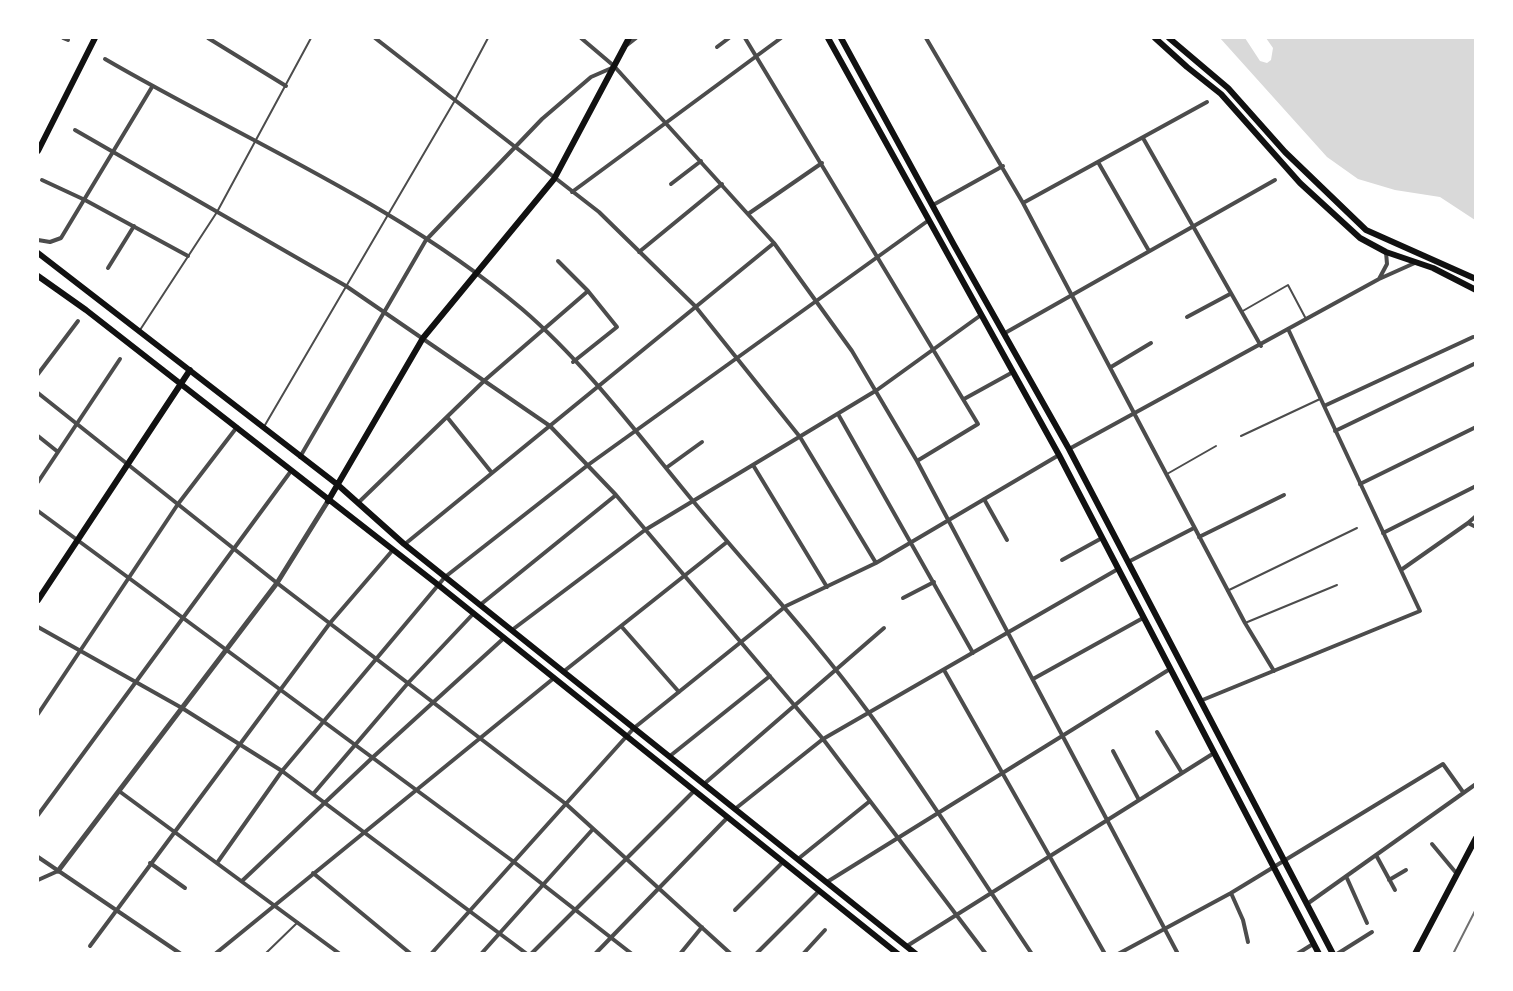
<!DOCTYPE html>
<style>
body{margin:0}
#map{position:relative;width:1513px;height:991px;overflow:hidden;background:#fff;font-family:"DejaVu Sans",sans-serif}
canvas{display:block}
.frame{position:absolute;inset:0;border:39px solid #fff;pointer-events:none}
</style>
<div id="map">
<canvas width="1513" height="991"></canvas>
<div class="frame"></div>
</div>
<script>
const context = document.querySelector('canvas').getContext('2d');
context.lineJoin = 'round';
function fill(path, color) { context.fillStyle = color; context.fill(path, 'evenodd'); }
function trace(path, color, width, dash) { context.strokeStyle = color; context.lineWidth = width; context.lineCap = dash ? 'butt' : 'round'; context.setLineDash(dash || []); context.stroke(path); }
fill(new Path2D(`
 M1220,38H1245L1260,61L1267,63L1271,60L1273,48L1266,38H1475V220L1440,197L1395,190L1358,179L1327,157Z`), '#d9d9d9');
trace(new Path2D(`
 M1241,312L1288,285L1306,319
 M140,330L217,212L311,38
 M265,425L454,102L488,38
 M1241,436L1320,399
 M1167,474L1216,446
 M1227,591L1357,528
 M1245,623L1337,585
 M265,954L298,922`), '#4c4c4c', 2);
trace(new Path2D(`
 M63,38L68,40
 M208,38L286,86
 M375,38L599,212L695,306L800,437L876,563
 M581,38L614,66L774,243L852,351L917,461L1178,954
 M745,38L978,424L917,461
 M926,38L1023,203L1245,623L1274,671
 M627,45L636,38
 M717,47L729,38
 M105,59C244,140 398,204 522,309C585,363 640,437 693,501C752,572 815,639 869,713C926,791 978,874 1032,954
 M75,130L346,286L550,426L616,495L823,739L986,954
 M1143,138L1261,346
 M1098,162L1149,251
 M42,180L85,200L188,256
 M671,184L701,161
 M572,192L781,38
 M1023,203L1207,102
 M933,205L1003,166
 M748,214L822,163
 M38,240L50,242L61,238L152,87
 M639,252L722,184
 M558,261L588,291L617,327L573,362
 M108,268L134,226
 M1379,279L1387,264L1386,252
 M1187,317L1230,294
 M1005,333L1275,180
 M1111,367L1151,343
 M38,374L78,321
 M38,393L277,583L566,804L731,954
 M964,399L1013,372
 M1324,406L1473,337
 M838,414L973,653
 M447,417L492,473
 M1335,431L1476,363
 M38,436L58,452
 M1069,449L1379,279L1417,262
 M300,457L426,240L542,119L591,77L614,67
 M753,465L827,587
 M666,468L702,442
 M38,482L120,359
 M1360,484L1476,427
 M984,499L1007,540
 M358,503L485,380L588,291
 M38,511L514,862L632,954
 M1476,516L1468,523L1476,527
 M1383,533L1476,486
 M1199,537L1284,495
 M405,544L774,243
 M1062,560L1102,538
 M1128,562L1194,528
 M1401,570L1468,523
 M903,598L934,582
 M480,605L616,495
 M621,626L679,692
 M38,627L182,708L282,771L527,954
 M512,630L645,530L877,390L981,315
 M944,670L1105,954
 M563,672L727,542
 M1033,679L1143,618
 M1200,701L1420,611L1289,331
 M38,714L178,504L237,427
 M1157,732L1182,773
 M1113,751L1139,800
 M670,756L770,676
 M704,784L884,628
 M119,791L340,954
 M314,793L408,683L473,614
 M735,809L823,739L1118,569
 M38,815L291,471
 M1432,844L1457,874
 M1376,855L1395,890
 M38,857L181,954
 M798,859L870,801
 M150,863L185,888
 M217,863L282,771L445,577L588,465L929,220
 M313,873L411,954
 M1346,876L1367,923
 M38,880L58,871
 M1389,880L1406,870
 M242,881L372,758L504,638
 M827,882L1170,669
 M1231,893L1243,920L1248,942
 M1307,904L1476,784
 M735,910L783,862
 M90,946L330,623L392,551
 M907,946L1214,753
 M215,954L554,678
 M431,954L634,728L741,642L786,606L876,563L1059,455
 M481,954L593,829
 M531,954L694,791
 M595,954L728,817
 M680,954L702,927
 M756,954L819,891
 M803,954L825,930
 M1118,954L1231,893L1443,764L1463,792
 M1297,954L1313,944
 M1337,954L1372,932`), '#4c4c4c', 4);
trace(new Path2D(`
 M58,871L277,583L328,501`), '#4c4c4c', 5);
trace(new Path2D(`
 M828,38L1059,455L1319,954
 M841,38L954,245L1069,449L1333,954
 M1155,38L1187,67L1221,94L1300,183L1360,238L1386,252L1433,268L1476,290
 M1169,38L1228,88L1285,152L1366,230L1476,279
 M38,151L95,38
 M38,253L338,485L404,544L916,954
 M38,276L86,310L437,584L898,954
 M328,501L423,338L554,179L629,38
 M38,600L190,370
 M1415,954L1476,838`), '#111', 6);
trace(new Path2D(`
 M1453,954L1476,909`), '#707070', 2);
</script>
